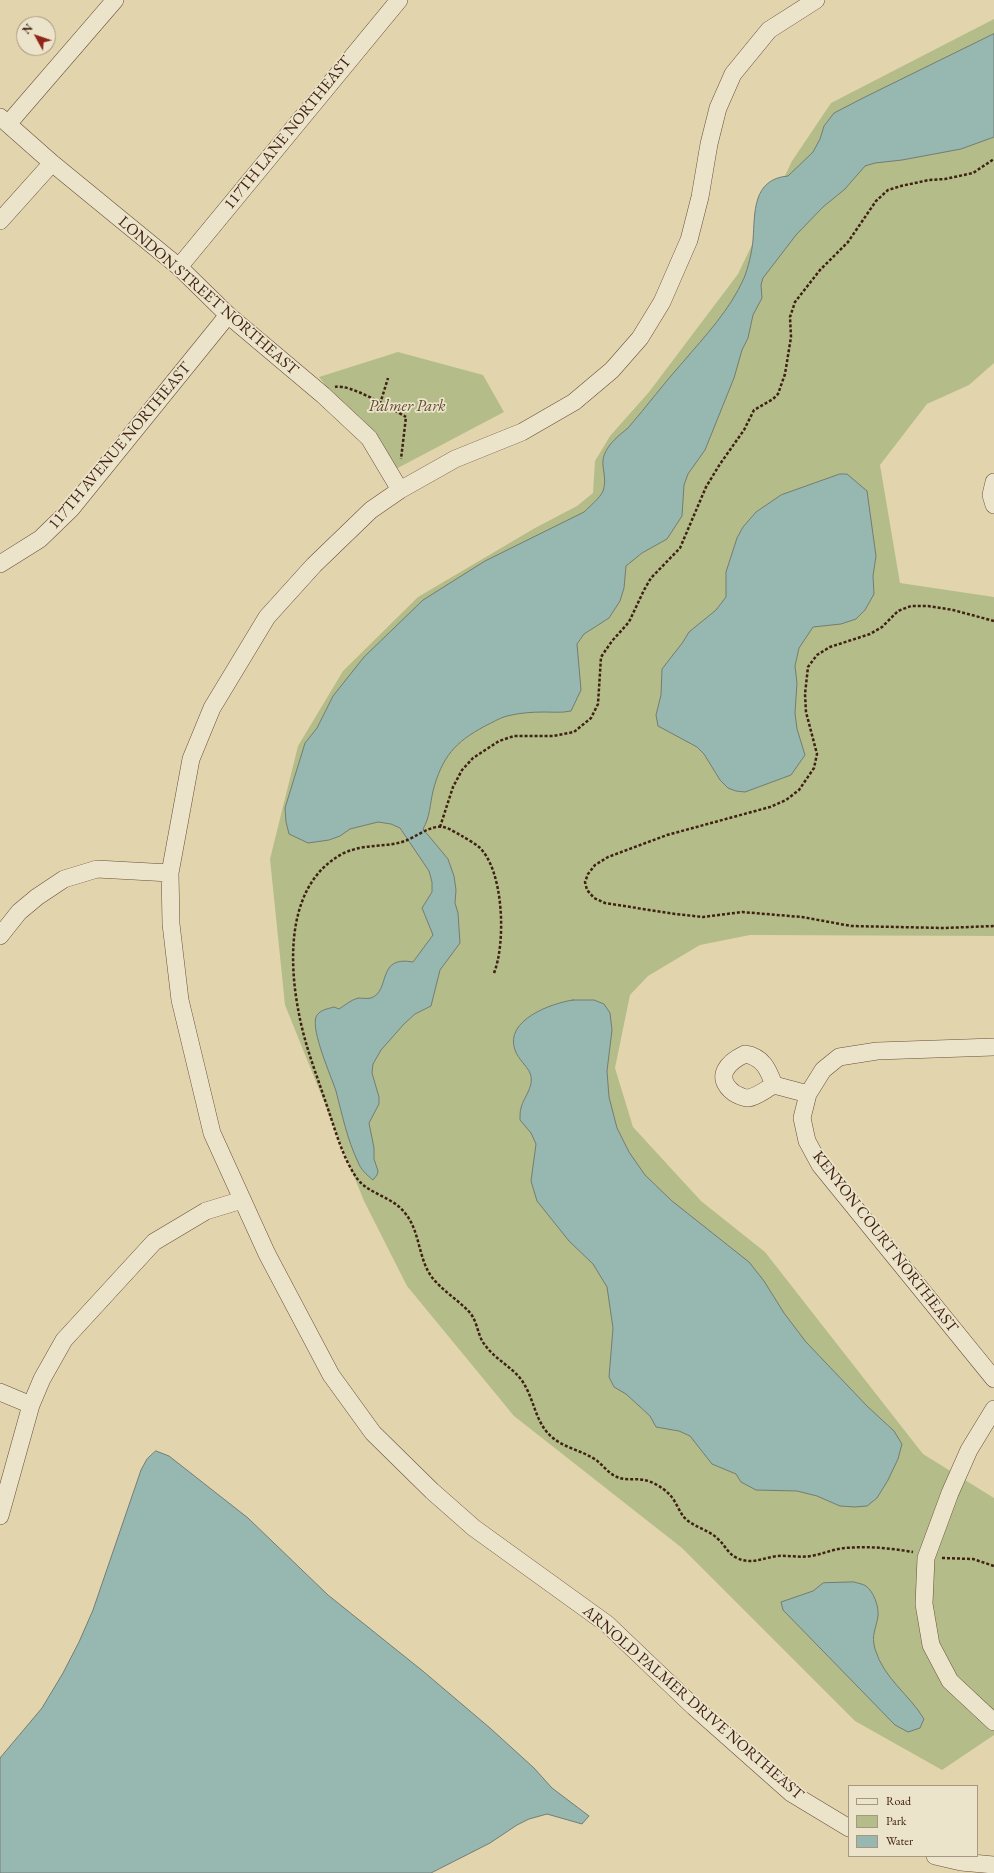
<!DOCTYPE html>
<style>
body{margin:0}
#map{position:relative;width:994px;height:1873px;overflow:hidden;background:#e2d5ad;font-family:"EB Garamond",serif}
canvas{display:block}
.legend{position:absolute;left:848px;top:1785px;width:130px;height:72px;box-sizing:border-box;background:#ece4ca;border:1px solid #a79681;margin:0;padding:5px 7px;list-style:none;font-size:12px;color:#402214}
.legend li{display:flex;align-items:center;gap:8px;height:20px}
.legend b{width:20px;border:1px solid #a79681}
.north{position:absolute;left:16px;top:16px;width:40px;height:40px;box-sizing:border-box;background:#ece4ca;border:1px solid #a79681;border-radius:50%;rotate:310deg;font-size:11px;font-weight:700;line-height:16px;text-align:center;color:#402214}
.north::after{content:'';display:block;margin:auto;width:14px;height:18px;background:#8f2418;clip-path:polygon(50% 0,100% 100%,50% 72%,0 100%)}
</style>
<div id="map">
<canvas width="994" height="1873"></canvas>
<ul class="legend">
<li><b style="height:5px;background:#ece4ca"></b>Road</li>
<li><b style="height:11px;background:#b4bd89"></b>Park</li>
<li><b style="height:11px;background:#96b8b1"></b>Water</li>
</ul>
<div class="north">N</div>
</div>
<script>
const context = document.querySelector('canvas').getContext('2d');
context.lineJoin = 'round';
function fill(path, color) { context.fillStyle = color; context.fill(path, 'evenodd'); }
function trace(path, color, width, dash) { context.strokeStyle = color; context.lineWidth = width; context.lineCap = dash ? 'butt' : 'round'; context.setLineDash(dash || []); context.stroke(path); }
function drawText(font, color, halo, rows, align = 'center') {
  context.font = font + ' "EB Garamond",serif'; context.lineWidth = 3.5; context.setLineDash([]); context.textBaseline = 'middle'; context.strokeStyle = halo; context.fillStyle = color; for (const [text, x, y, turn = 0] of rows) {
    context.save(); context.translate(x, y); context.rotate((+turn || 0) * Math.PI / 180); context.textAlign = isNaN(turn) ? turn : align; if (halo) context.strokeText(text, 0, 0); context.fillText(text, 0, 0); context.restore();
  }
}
fill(new Path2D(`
 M994,19V363L969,385L927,404L880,465L900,583L994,597V936L750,935L700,945L648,976L630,995L615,1068L633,1127L701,1201L765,1252L923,1454L994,1498V1735L942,1770L855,1721L682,1548L514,1416L407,1286L364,1201L285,1005L270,859L298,746L343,671L418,597L535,528L577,506L593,493L595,461L610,436L649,392L738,274L792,161L831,103Z
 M398,352L483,375L504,412L394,470L319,377Z`), '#b4bd89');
const water = new Path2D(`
 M994,34V137L961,149L902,160L875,163L865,166L845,189L823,207L796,235L763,278L761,285L762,298L753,315L748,338L742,350L734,378L705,450L688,474L684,485L682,516L667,539L642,553L626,566L624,588L620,601L609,618L584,634L577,644L581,690L571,711C561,713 554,712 544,712C531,712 519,713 507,716C499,718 492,723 485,726C455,742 442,757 433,791C430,804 430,817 423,829L448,859L454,876L456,890L455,903L458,913L460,943L440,970L431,1006L415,1014L404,1024L381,1050L373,1064L372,1073L379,1097V1104L369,1123L374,1148V1159L378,1171L377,1175L373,1180C366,1174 361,1170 358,1162C347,1139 342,1114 336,1091C331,1076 311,1031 316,1017C319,1010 327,1009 334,1007L339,1009C345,1005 351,1000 358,998C362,998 367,999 371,998C391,991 376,955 413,962L433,935L422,908L432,892V882L429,871L400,828L391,824L378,822L350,829L340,836L329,840L308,843L289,834L286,822L285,808L305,743L317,728L333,696L364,657L423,600L485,561L584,512C590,506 600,498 603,491C606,482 604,474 603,466C601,449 617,437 628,428C647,406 664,383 683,362C705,336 730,310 744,278C748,268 752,252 753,240C755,213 752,179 788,176L813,152L820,139L824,126L834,113L865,97Z
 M840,474H847L867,491L876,556L873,576L874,594L865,610L856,619L841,624L813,627L799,648L795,666L797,683L795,713L797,729L805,755L791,775L745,792L736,791L728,788L720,780L704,754L697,747L658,726L656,715L661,695L662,669L683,642L689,632L716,610L726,597V572L737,538L743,527L756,512L781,495Z
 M573,1000H594L604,1004L610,1013L612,1030L607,1071L609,1097L617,1128L629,1152L645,1175L672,1201L749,1262L764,1281L784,1313L806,1342L867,1406L894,1431L902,1444L898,1459L888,1480L877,1498L867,1506L855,1507L840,1506L817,1496L797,1491L756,1490L741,1482L736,1474L712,1464L690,1436L679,1431L656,1427L650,1416L626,1394L614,1387L609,1377L613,1328L607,1287L593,1264L569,1241L537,1201L531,1181L536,1144L531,1133L520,1120C520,1116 520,1111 521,1108C524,1096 535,1086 530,1073C527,1066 518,1059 515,1050C504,1020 552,1003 573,1000Z
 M156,1451L169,1456L248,1518L328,1595L424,1672L490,1728L534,1768L552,1788L589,1816L582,1824L547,1814L529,1819L517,1825L490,1843L431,1873H0V1758L42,1708L63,1673L79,1642L93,1610L141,1470L147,1459Z
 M854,1582C857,1583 863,1584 866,1586C874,1592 879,1607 878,1616C876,1630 871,1634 875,1649C884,1679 909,1694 924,1719L920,1728L908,1732L895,1725L783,1610L781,1602L813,1591L823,1583Z`);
fill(water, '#96b8b1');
trace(water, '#747c72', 1);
const minor = new Path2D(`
 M816,0L769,30L733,74L718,108L709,144L700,197L689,240L662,302L640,338L612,370L574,402L522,432L455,459L400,490L371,510L314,565L267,617L212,708L191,759L170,873L171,924L180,1000L212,1133L267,1254L331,1375L373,1433L432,1491L474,1528L607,1624L694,1707L791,1793L849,1828
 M0,117L52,163L179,267L228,315L323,395L369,438L400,490
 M8,124L115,0
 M0,221L52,163
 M179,267L399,0
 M994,482L991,495L994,505
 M0,564L40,539L71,509L228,315
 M0,936L19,912L37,897L64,879L97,869L170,873
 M994,1047L877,1051L839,1057L823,1070L808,1094L802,1118L807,1141L820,1165L994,1379
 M745,1054C763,1057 768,1069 774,1085C766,1089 757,1097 748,1098C743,1098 738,1095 734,1093C713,1077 728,1062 745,1054Z
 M774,1085L808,1094
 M0,1392L31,1405
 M994,1409L969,1450L950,1493L926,1558L924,1604L931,1645L950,1681L994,1722
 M0,1516L31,1405L42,1379L64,1340L154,1242L206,1211L242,1200
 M935,1856L961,1862L994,1865`);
trace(minor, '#684f3a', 18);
trace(new Path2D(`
 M335,387C349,383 392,409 406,417L401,459
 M380,404L388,378
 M994,621L953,610L928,606H911L898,611L882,627L870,634L830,647L817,655L808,667L805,694L806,712L817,754L814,768L799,790L786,800L770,807L667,835L608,857L595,865L588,874L585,882L587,890L594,898L605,903L675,914L703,917L742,912L802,917L851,926L944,928L994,926
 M440,827L453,787L462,770L473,758L499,741L514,736H553L574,732L591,718L598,704L601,657L612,641L629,622L644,590L651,578L680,548L706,487L720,464L744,430L754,410L773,399L778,394L785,374L791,337L790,317L795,302L820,270L848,242L876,201L888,190L901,186L929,180L945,179L973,173L994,159
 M494,973C506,943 504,870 479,847C474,843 467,839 462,836C456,833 449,828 443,827C430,825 416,837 405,841C385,848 366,843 344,853C287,882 288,959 299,1014C305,1046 317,1076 327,1106C335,1129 342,1156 356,1177C367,1194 392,1196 405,1213C420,1231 418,1257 431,1276C442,1291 459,1300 471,1314C478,1324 478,1337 485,1345C494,1358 510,1366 520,1378C535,1397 534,1423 553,1438C565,1448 583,1451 596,1460C603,1465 609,1474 617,1477C626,1481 635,1478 644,1480C652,1481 663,1488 668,1493C675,1499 678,1509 683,1516C692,1527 708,1529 718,1539C725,1545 728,1554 737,1558C751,1565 763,1558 777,1556C788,1555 800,1558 811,1556C823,1554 833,1549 845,1548C868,1546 890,1548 913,1552
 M942,1558L973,1559L994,1566`), '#402214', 2.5, [3, 2]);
trace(minor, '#ece4ca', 17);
drawText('16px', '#402214', '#ece4ca', [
 ["117TH LANE NORTHEAST",288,133,-51],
 ["LONDON STREET NORTHEAST",208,296,41],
 ["117TH AVENUE NORTHEAST",120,446,-50],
 ["KENYON COURT NORTHEAST",885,1242,52],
 ["ARNOLD PALMER DRIVE NORTHEAST",693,1703,41]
]);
drawText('italic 16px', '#5d4931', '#ece4ca', [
 ["Palmer Park",407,407]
]);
</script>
